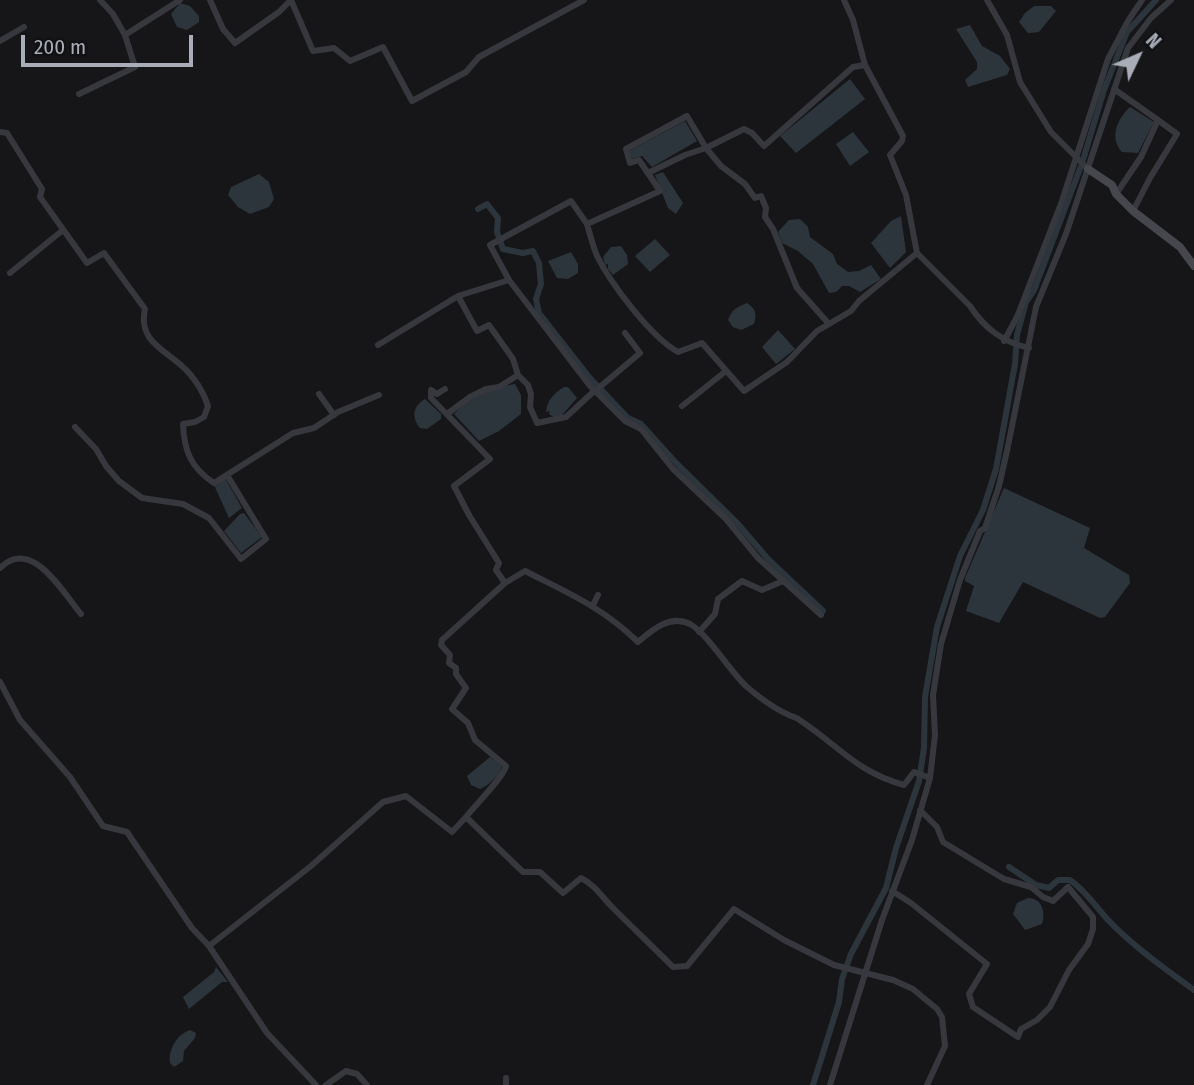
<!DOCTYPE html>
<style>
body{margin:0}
#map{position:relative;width:1194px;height:1085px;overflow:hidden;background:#161618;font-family:"Fira Sans Condensed",sans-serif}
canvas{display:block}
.north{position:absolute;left:1103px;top:21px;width:70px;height:70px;-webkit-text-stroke:5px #111113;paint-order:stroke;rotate:46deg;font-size:19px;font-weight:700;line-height:28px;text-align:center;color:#a8adb8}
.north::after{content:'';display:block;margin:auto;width:24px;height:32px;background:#a8adb8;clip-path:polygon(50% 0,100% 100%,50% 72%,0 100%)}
.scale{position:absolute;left:21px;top:35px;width:172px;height:32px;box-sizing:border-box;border:4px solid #a8adb8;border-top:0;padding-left:9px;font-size:21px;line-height:24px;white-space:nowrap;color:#a8adb8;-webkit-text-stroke:5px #111113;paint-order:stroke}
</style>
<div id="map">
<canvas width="1194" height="1085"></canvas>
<div class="north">N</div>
<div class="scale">200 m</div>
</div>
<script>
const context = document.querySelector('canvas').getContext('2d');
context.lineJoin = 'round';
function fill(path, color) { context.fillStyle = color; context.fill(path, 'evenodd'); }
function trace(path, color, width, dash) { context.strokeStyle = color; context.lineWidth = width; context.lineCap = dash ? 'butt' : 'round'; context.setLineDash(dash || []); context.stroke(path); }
fill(new Path2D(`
 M180,3L190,6L199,16V22L187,30L177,27L171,14Z
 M1034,6H1051L1056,11L1039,32L1028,33L1019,22L1025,13Z
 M970,25L982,46L1000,56L1010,69L1007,75L968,87L965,80L977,69V62L956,29Z
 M850,79L865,99L796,153L780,136Z
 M1130,107L1154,122L1138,153L1122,152C1109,138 1117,119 1130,107Z
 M685,121L697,141L652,167L642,156L632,159L629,151Z
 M853,132L869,152L850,166L836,144Z
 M663,172L683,203L676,214L668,208L655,175Z
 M259,174L269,182L274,199L269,207L250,214L238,207L228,195L231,187Z
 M901,216L906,252L890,268L871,243L891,221Z
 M800,219L808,227L810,237L833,254L837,264L848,272L859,271L871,265L881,279L860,292L849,286H842L836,292L829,293L813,264L798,251L782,243L778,232L789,220Z
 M655,239L670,255L650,272L635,256Z
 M621,246L627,255L628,264L613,275L608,269V264L605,265L603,257L611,247Z
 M571,252L578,264V273L568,279L557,278L548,261Z
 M747,303C756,309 757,314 754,324L741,330L733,327L728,320C732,309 737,307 747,303Z
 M778,330L795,349L776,364L762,347Z
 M515,384L521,395V414L499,431L479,441L454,414C470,397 492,387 515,384Z
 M564,387H568L577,398L563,414L555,418L549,414L550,411L546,412C547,400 554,393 564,387Z
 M425,399L441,414V419L427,429L420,428C411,417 413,406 425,399Z
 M225,478L242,508L229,518L214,485Z
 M1004,488L1090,528L1084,548L1129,575L1130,583L1105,617L1100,618L1023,582L999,623L966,611L974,586L965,581V578Z
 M244,513L262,537L241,553L224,531L240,514Z
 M490,757L502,766C499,776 489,785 480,789L471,785L467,776Z
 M1028,898C1042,898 1046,912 1042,924L1025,930L1013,914L1017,903Z
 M216,967L228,982H222L189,1009L183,997L214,972Z
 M190,1030L196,1033L195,1038L184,1051L183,1061L174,1067L170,1063C168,1050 177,1034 190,1030Z`), '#2c353c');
trace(new Path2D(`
 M1083,160L1104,90L1127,32L1156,0
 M478,209L487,204L498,218L497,232L503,249L523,253L533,251L539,263L541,284L536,299L539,313L589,377L628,418L641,424L676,463L738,524L768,559L823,611
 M1009,867L1036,885L1049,888L1058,880H1070C1086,891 1095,906 1108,920C1133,946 1165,969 1194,990
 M813,1085L839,1002L842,979L851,954L886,888L896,848L919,781L924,748L925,697L937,627L960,556L983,510L996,469L1015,364L1017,335L1026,302L1034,290L1081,166`), '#2c353c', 6);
trace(new Path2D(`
 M100,0L113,14L125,35L180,0
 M210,0L223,29L235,43L279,12L291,0
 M291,0L313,51L334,48L350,61L383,47L412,101L466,72L479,57L584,0
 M844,0L853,20L865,65L903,136L902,141L890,155L906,195L917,253L970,306C985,329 1003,342 1029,348
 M987,0L1007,35L1020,82L1051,132L1088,169
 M0,41L24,27
 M1114,89L1158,120L1141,157L1116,194
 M79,94L135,67L125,35
 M0,132L7,133L42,189L40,197L87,263L104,253L145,309C137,344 170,351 189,373C197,382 204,394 208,406L204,417L195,422L183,424C184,451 191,468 214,483L293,433L314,428L338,412L379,395
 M648,173L685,155L706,148L721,166L745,184L755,198L761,196L766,208L765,217L773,229L797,288L829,324L851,311L859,301L917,253
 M1133,211L1150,178L1177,134L1158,120
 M587,224C590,235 593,246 597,256C611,284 651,337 678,352L702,343L744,391L787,362L817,331L829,324
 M10,273L63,230
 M509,280L458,296L477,331L489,325L513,359L518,375L528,385L531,394L530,407L537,423L566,417L592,393
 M1004,341L1017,317L1062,201L1108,59L1128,21L1142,0
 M378,345L458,296
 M601,386L640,353L625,333
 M445,389L437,394L431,390V398L490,459L454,486L469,515L499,563L496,570L505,583L525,571C568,593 602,607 638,642C652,630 670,614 690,624C708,634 730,672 747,687C759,697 773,708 787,714C792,717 797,717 801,721C840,747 857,772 904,785L914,772L930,778
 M319,394L334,415
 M682,406L726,371
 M447,414L470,397L486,389L499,387L518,375
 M75,427L96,449L106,466L119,481L142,498L183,504L209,518L241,559L266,539L227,475
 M0,568C32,536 63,593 81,614
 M505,583L442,640L441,645L450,655L449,663L456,668V674L466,688L452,709L468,723L475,740L506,766C502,779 476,804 466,817L523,872H540L563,893L581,878C595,885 602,897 613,908C633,928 653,947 673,967L687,966L734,909L784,940L834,965L893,980L913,989L937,1009L942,1017L945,1046L927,1085
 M593,605L598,595
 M821,615L758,558L726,519L673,469L641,429L625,421L590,386L509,280L490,245L571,201L587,224L660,191L639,160L630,163L626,149L687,116L706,148L744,129L752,133L764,146L853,67L865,65
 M699,632L715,614L718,599L742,581L762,590L783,581
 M0,682L20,720L70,777L103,826L127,832L192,928L209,946
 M892,891L911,903L987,964L969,994L973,1007L1018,1037L1021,1029L1037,1020L1050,1007L1069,970L1088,944L1093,929V917L1068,887L1053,901L1043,897L1031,887L1004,879L943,842L937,827L920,810
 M316,1085L267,1033L209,946L311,866L383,802L406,796L452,832L466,817
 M326,1085L346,1071L357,1074L367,1085
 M506,1085V1078
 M830,1085L882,920L912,840L930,778L935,735L933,695L941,644L960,580L980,531L985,528L999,486L1007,451L1036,307L1066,234L1128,48L1151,18L1171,0`), '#37383d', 6);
trace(new Path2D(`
 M1088,169L1112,185L1116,194L1133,211L1180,247L1194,266`), '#45474d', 8);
trace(new Path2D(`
 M592,393L601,386`), '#37383d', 6);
</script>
